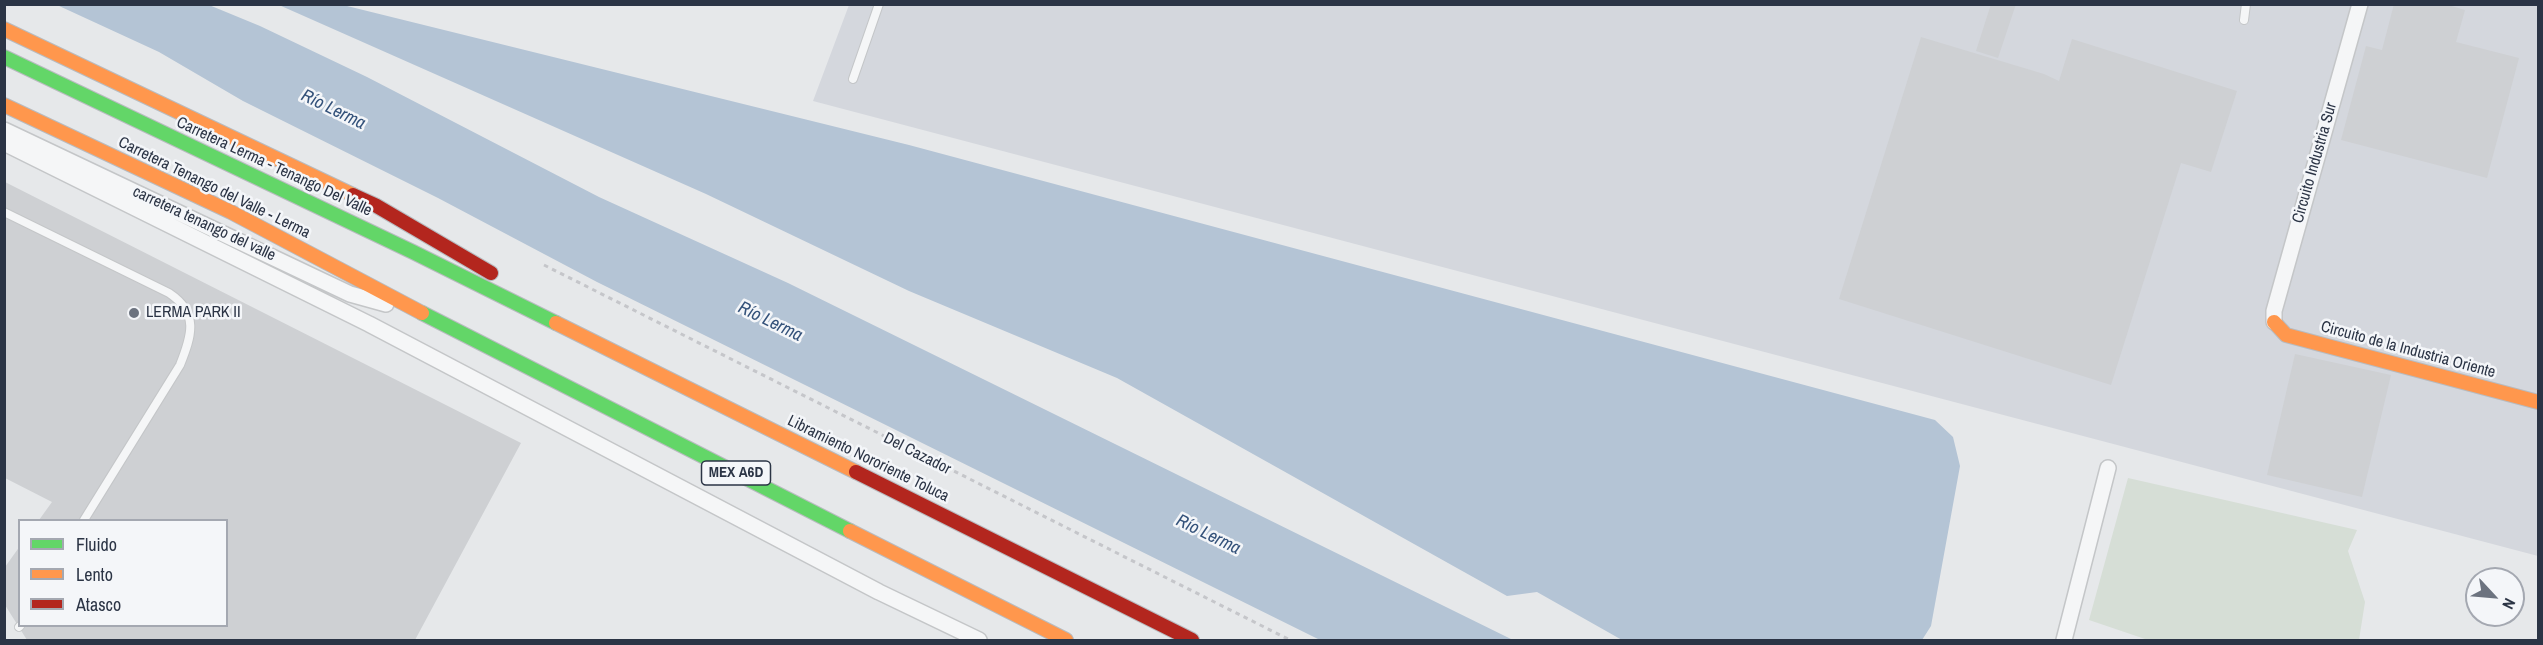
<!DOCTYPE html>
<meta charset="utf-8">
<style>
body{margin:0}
#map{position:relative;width:2543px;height:645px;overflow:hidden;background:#e6e8ea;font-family:"Archivo Narrow",sans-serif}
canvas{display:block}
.frame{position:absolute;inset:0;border:6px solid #2b3445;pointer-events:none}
.legend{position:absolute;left:18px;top:519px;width:210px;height:108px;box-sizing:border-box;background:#f4f6f9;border:2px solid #a4a8b1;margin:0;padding:8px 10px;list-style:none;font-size:18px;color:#2b3445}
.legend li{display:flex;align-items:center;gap:12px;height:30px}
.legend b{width:30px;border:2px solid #a4a8b1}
.north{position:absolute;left:2465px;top:567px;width:60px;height:60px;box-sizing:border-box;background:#f4f6f9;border:2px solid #a4a8b1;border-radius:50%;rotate:116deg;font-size:16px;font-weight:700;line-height:24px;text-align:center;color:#2b3445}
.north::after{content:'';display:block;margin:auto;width:21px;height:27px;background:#6c737f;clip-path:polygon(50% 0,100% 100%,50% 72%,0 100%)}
</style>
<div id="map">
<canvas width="2543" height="645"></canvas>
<div class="frame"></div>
<ul class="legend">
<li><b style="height:8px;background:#63d668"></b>Fluido</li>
<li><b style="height:8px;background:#ff974d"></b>Lento</li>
<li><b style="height:8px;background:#b3261e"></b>Atasco</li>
</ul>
<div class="north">N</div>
</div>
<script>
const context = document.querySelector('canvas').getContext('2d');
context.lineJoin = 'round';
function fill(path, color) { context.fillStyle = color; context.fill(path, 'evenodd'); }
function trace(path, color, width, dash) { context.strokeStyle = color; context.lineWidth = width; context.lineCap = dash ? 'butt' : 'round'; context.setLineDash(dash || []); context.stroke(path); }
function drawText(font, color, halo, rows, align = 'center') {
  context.font = font + ' "Archivo Narrow",sans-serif'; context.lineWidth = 5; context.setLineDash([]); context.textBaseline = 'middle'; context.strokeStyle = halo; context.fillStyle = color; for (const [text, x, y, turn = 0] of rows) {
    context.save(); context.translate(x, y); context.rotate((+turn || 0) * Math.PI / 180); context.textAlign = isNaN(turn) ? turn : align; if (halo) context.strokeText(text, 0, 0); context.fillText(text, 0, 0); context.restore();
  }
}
fill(new Path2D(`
 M849,5H2538V556L813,101Z`), '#d4d7dd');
fill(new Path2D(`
 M2128,478L2357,530L2348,551L2365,602L2359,640H2148L2089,620Z`), '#d6ded6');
fill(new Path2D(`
 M57,5H209L260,26L367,77L599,197L788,283L1513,640H1320L597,282L438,198L243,101L159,52Z
 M279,5H343L909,145L1935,420L1953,437L1960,466L1931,626L1922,640H1622L1537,592L1507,596L1117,378L909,291L706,194Z`), '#b4c4d5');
fill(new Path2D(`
 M1991,4H2016L1998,58L1976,51Z
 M2394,4H2445L2465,10L2456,42L2519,58L2487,178L2341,140L2366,46L2382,50Z
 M1921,37L2044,74L2059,81L2072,39L2237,91L2211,172L2181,163L2111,385L1839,299Z
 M5,182L521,443L415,640H27L5,605V567L20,546V626H226V520H39L52,502L5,478Z
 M2295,354L2391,375L2362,497L2267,475Z`), '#ced0d3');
const lane = new Path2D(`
 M2244,20L2246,4
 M853,79L879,4
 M4,212L169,293C199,313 192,335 180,365L84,520
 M19,627L20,626`);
const street = new Path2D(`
 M4,130L350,294L386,304
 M4,143L369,324L879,592L979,640
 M2274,322V311L2360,4
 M2064,640L2108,468`);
const fast = new Path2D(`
 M4,57L413,252L556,323
 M422,313L850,531`);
const slow = new Path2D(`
 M4,29L353,195
 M4,105L231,212L422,313
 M2274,322L2286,335L2538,402
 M556,323L856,472
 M850,531L1066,640`);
const jam = new Path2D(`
 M353,195L375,205L491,273
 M856,472L1192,640`);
trace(lane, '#c4c6c8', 10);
trace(street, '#c4c6c8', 18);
trace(fast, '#b8bbbf', 16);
trace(slow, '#b8bbbf', 16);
trace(jam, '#b8bbbf', 16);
trace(new Path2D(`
 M544,265L1290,640`), '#c5c6ca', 3, [4.5, 4.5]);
trace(lane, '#f5f6f7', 8);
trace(street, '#f5f6f7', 15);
trace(fast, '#63d668', 14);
trace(slow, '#ff974d', 14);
trace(jam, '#b3261e', 14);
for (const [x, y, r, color] of [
 [134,313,6,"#6c737f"]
]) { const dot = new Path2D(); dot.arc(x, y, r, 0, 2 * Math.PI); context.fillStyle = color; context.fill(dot); trace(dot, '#f4f6f9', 2); }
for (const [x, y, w] of [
 [736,473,69]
]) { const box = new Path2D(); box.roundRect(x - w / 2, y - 12, w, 24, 4.5); context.fillStyle = '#f4f6f9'; context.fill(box); trace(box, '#2b3445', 1.5); }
drawText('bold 15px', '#2b3445', null, [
 ["MEX A6D",736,473]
]);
drawText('16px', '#2b3445', '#f4f6f9', [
 ["Circuito Industria Sur",2315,163,-74],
 ["Carretera Lerma - Tenango Del Valle",274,167,25],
 ["Carretera Tenango del Valle - Lerma",214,188,26],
 ["carretera tenango del valle",204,224,25],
 ["Circuito de la Industria Oriente",2408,350,15],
 ["Del Cazador",917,454,27],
 ["Libramiento Nororiente Toluca",868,459,26]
]);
drawText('16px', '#2b3445', '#f4f6f9', [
 ["LERMA PARK II",146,313]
], 'left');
drawText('italic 18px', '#34527a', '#f4f6f9', [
 ["Río Lerma",333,110,26],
 ["Río Lerma",770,322,26],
 ["Río Lerma",1208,535,26]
]);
</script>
